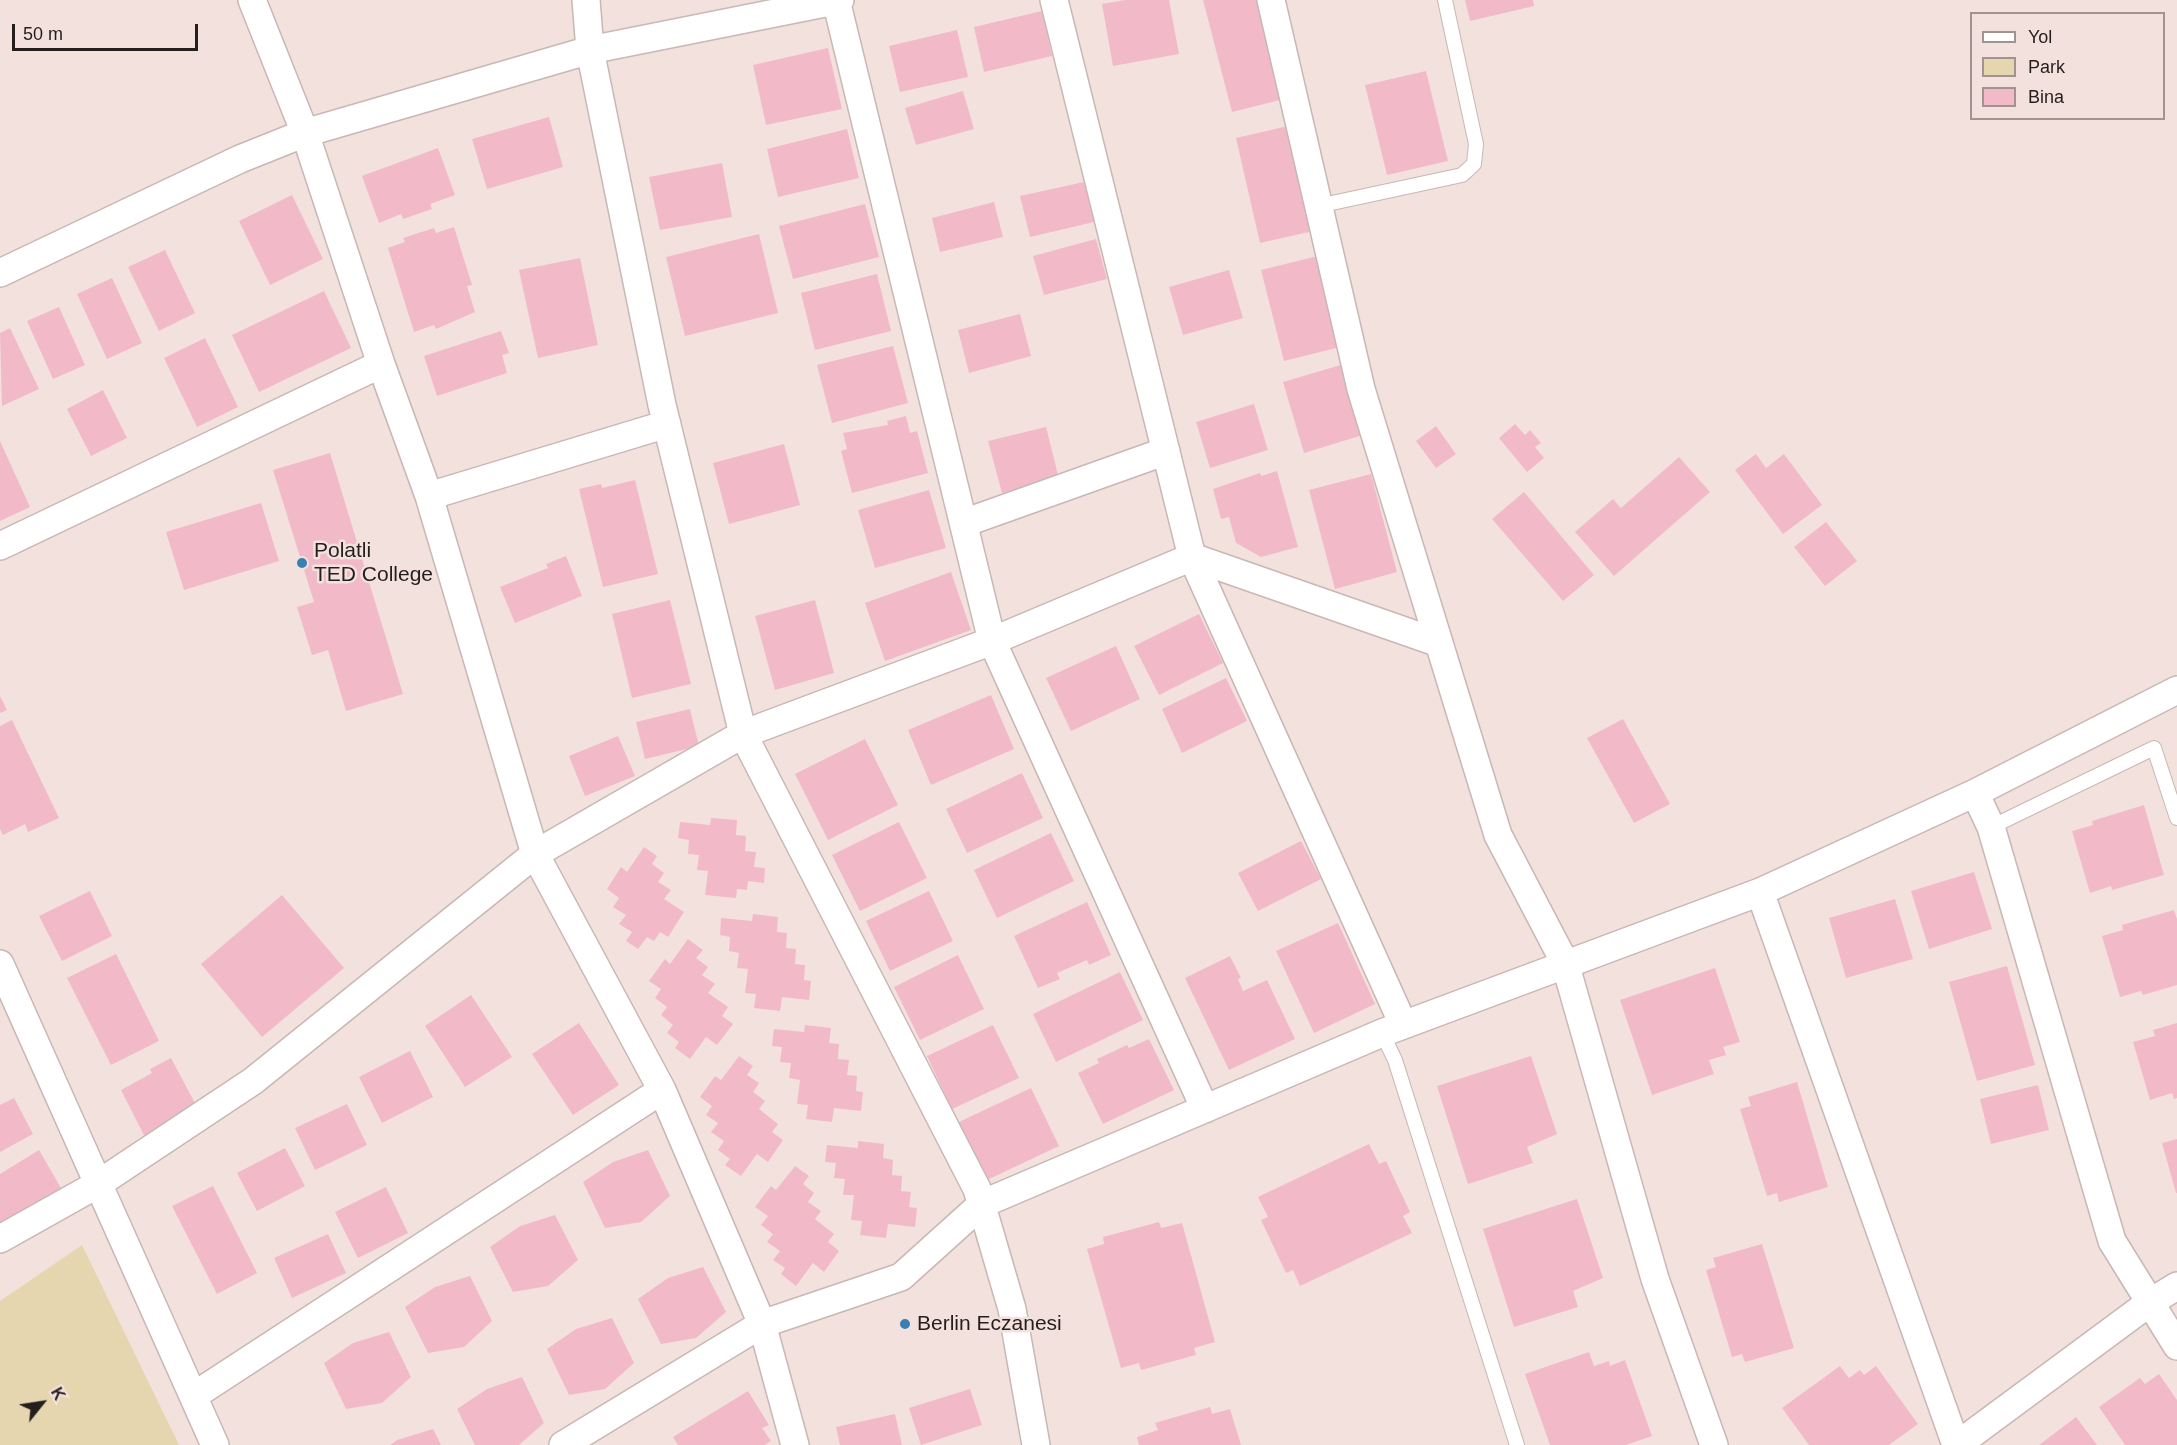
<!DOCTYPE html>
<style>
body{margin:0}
#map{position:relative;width:2177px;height:1445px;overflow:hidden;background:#f3e1dd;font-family:Helvetica,sans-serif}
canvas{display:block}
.legend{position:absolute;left:1970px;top:12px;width:195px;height:108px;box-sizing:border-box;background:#f3e1dd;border:2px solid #a09390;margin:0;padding:8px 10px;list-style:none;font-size:18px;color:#241e1d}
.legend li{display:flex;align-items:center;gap:12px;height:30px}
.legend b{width:30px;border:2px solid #a09390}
.north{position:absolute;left:12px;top:1373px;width:60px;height:60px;-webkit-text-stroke:4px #f3e1dd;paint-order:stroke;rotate:60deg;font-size:16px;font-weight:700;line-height:24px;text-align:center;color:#241e1d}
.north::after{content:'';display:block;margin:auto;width:21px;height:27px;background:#241e1d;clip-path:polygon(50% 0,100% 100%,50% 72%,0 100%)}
.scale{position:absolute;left:12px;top:24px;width:186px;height:27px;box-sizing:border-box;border:3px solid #241e1d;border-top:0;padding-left:8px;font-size:18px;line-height:21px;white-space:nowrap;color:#241e1d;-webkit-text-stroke:4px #f3e1dd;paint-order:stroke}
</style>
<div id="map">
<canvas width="2177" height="1445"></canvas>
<ul class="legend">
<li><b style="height:8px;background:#fff"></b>Yol</li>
<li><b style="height:16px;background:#e5d6b0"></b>Park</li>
<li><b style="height:16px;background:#f2bac9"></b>Bina</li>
</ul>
<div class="north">K</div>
<div class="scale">50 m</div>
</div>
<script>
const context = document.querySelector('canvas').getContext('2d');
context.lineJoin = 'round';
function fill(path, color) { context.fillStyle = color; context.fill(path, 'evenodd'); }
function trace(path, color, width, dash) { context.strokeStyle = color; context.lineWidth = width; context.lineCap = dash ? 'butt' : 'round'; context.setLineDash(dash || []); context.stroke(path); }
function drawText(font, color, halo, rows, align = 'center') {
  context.font = font + ' Helvetica,sans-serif'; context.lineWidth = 5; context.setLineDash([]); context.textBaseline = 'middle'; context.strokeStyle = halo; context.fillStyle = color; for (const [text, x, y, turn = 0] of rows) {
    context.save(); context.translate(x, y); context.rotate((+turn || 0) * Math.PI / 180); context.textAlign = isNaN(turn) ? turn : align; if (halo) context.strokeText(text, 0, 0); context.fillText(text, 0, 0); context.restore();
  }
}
fill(new Path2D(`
 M82,1245L179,1445H0V1301Z`), '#e5d6b0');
fill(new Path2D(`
 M1125,0H1169L1179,54L1113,66L1102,4Z
 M1203,0H1259L1284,99L1232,112Z
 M1465,0H1533L1534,6L1470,21Z
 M1042,11L1052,56L984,72L974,27Z
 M957,30L968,77L900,92L889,46Z
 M828,48L842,109L766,125L753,65Z
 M1426,71L1448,161L1387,175L1365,85Z
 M963,91L974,129L916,145L905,108Z
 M549,117L563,167L487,189L472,139Z
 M1288,126L1313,231L1260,243L1236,138Z
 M847,129L859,178L778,197L767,149Z
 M438,148L455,195L430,204L432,209L403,219L401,214L379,223L362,176Z
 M722,163L732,217L660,230L649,177Z
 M1084,182L1094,222L1030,237L1020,196Z
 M292,195L323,259L270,285L239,221Z
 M994,202L1003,237L940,252L932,218Z
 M865,204L879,257L793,279L779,226Z
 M454,227L472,285L467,286L475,312L436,329L434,325L414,332L388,248L405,242L403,238L434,228L436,233Z
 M759,234L778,313L685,336L666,257Z
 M1096,239L1107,279L1044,295L1033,256Z
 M165,250L195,313L159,331L128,267Z
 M1322,255L1344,346L1284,361L1261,270Z
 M580,258L598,345L538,358L519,270Z
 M1229,270L1243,318L1183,335L1169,287Z
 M877,274L891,331L815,350L801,293Z
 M112,278L142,343L107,359L77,294Z
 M324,291L351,348L259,392L232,335Z
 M59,307L85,365L53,379L27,321Z
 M1020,314L1031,356L969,373L958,330Z
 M10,328L39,389L2,406L0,333Z
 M501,331L509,353L502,355L507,373L437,396L424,356Z
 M205,338L238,407L197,427L164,358Z
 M893,346L908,403L832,423L817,365Z
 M1344,364L1366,434L1304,453L1283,382Z
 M103,390L127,438L91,456L67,409Z
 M1254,404L1268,450L1210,468L1196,422Z
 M906,416L910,433L917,431L928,473L852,493L841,451L847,449L843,433L888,425L887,421Z
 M1515,424L1525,435L1530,430L1541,443L1535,447L1544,458L1527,472L1499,438Z
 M1436,426L1456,454L1436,468L1416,441Z
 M1046,427L1059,479L1002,493L988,441Z
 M0,441L30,507L0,521Z
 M784,444L800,505L729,524L713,463Z
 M330,453L403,694L346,711L328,650L312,655L297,607L314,602L273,470Z
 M1756,454L1766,468L1784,454L1822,505L1783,534L1735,470Z
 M1679,457L1710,492L1614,576L1575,532L1613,499L1621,508Z
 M1277,471L1298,547L1261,557L1236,543L1229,517L1221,519L1213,489L1260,473L1261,476Z
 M1371,474L1397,572L1335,589L1309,490Z
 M635,480L658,574L603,587L579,489L601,484L602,488Z
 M929,490L946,548L875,568L858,510Z
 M1524,492L1594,575L1563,601L1492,519Z
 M261,503L279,561L184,590L166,532Z
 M1826,522L1857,561L1825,586L1794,547Z
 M566,556L582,596L515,623L500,587L548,568L546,564Z
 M951,572L971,630L885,661L865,603Z
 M670,600L691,684L632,698L612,614Z
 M815,600L834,673L775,690L755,616Z
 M1199,614L1223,663L1159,695L1134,646Z
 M1116,646L1140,699L1071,731L1046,678Z
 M1226,678L1247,721L1182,753L1162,709Z
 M991,695L1014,749L931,785L908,730Z
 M0,696L7,710L0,713Z
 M690,709L699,746L645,759L636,722Z
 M1623,719L1670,804L1634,823L1587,738Z
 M12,720L59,818L28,832L25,824L3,835L0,829V726Z
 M618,736L635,776L585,796L569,756Z
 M865,739L898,805L828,840L795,774Z
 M1022,773L1043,818L967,853L946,809Z
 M2144,805L2164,875L2112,890L2111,886L2090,893L2072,831L2093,825L2092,821Z
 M711,818L737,820L736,835L746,836L745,851L756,852L754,867L765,868L764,883L748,881L747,890L737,889L736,898L705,895L708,871L697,870L699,855L688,854L689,840L678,838L680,822L710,825Z
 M899,822L927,878L860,911L832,855Z
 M1051,833L1074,881L997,918L974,870Z
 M1301,841L1321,879L1258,911L1238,873Z
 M644,847L657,856L652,864L664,873L658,882L671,890L664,899L684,912L668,937L660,932L654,941L647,937L638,949L626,941L632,932L619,924L626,915L613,907L619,898L607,889L621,867L627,872Z
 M1974,872L1992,929L1929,949L1911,891Z
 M90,891L112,936L62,961L39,916Z
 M929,891L953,941L890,971L866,921Z
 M282,895L344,968L262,1037L201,964Z
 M1895,899L1913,959L1846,978L1829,918Z
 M1087,902L1111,955L1089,965L1087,960L1057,973L1060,979L1038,988L1014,936Z
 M2174,910L2177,919V985L2143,995L2141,991L2120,997L2102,936L2123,930L2122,925Z
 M753,914L778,917L777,932L787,933L786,948L796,949L795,964L805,965L804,980L811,981L809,1000L782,997L780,1011L754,1008L756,994L745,993L748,969L737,968L739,953L729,951L730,937L720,935L721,918L752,921Z
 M1338,923L1375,1004L1314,1033L1276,951Z
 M688,939L703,950L696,958L708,967L702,975L715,984L708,993L728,1007L722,1016L733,1024L717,1045L706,1037L690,1059L675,1048L679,1042L667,1033L673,1025L661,1015L667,1007L655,998L661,989L649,981L665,959L670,964Z
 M116,954L159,1041L111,1065L67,978Z
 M958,955L984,1009L920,1040L894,987Z
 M1230,956L1241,978L1238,979L1243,991L1267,980L1295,1039L1229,1070L1185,978Z
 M2007,966L2035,1065L1977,1081L1949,982Z
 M1715,968L1740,1042L1723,1047L1726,1055L1709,1060L1714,1074L1652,1095L1620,1000Z
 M1120,972L1143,1020L1056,1062L1033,1014Z
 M471,995L512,1057L465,1087L425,1026Z
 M579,1023L619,1085L573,1115L532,1054Z
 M2177,1023V1098L2174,1099L2172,1093L2150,1100L2133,1042L2155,1036L2153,1030Z
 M805,1025L831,1028L829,1043L839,1044L838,1059L849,1060L847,1075L857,1076L856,1091L863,1092L861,1111L834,1108L832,1122L806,1119L808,1105L797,1104L800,1080L789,1078L791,1063L780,1062L782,1047L772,1046L774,1029L804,1032Z
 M993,1025L1019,1078L952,1109L927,1056Z
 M1149,1039L1174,1090L1103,1124L1078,1073L1099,1063L1097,1059L1127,1045L1129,1048Z
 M410,1051L433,1097L382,1123L359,1077Z
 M739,1056L753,1066L747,1075L759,1083L753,1092L765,1101L759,1109L778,1124L772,1132L783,1140L768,1162L757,1154L741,1176L725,1165L730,1159L718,1150L724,1141L711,1132L718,1123L706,1115L712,1106L700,1097L715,1076L721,1080Z
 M1531,1056L1557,1134L1527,1147L1533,1163L1468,1184L1437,1086Z
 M171,1058L196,1105L148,1143L121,1090L152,1073L150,1069Z
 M1797,1082L1828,1187L1779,1202L1777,1193L1767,1196L1740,1109L1751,1106L1748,1097Z
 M2038,1085L2049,1130L1991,1144L1980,1099Z
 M1031,1088L1059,1146L987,1180L959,1122Z
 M14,1098L33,1134L0,1152V1105Z
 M347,1104L367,1145L315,1170L295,1128Z
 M2177,1139V1193H2176L2162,1143Z
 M858,1141L884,1144L883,1158L893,1160L892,1175L902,1176L901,1191L911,1192L909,1207L917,1208L915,1227L888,1224L886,1238L860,1235L862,1221L851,1220L854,1195H843L845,1179L834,1178L836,1163L825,1162L827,1145L858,1148Z
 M1369,1144L1379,1164L1386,1161L1410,1212L1403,1216L1412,1233L1300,1286L1293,1270L1286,1273L1261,1220L1268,1217L1258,1197Z
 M285,1148L305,1186L257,1211L237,1173Z
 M39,1150L61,1188L0,1224V1174Z
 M648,1150L670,1196L641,1222L605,1228L583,1182L613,1162Z
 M795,1166L809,1176L803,1184L814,1193L808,1202L821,1211L815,1219L834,1234L828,1242L839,1251L824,1272L813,1263L796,1286L781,1274L785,1268L773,1260L780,1251L767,1242L773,1234L761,1225L768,1216L755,1207L771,1186L776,1190Z
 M213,1186L257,1273L217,1294L172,1206Z
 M386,1187L408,1233L358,1258L335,1212Z
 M1577,1199L1603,1278L1573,1291L1578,1307L1514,1327L1483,1229Z
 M555,1215L578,1260L548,1286L513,1292L490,1247L520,1226Z
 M1159,1222L1161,1228L1182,1223L1215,1342L1194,1348L1196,1355L1141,1370L1139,1363L1121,1368L1087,1249L1104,1244L1103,1237Z
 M328,1234L346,1273L292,1298L274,1258Z
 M1762,1244L1794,1348L1745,1362L1742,1354L1732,1357L1706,1270L1716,1267L1713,1258Z
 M703,1267L726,1312L696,1338L661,1344L638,1299L668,1278Z
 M470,1276L492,1321L464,1347L428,1353L405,1307L435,1287Z
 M612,1318L634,1363L605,1389L569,1395L547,1349L576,1329Z
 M389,1332L411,1377L382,1403L346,1409L324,1363L353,1343Z
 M1589,1352L1594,1366L1609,1361L1610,1366L1625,1360L1652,1436L1626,1445H1550L1525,1374Z
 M1840,1366L1849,1378L1860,1370L1864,1375L1876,1366L1918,1424L1889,1445H1809L1782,1408Z
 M2159,1374L2177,1400V1445H2125L2099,1407L2140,1378L2145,1384Z
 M522,1377L544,1423L519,1445H475L457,1409L487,1389Z
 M970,1389L982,1425L921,1445L909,1408Z
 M748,1391L769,1425L762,1428L771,1441L765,1445H678L673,1437Z
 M1210,1407L1212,1414L1230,1409L1241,1445H1139L1137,1437L1158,1430L1155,1423Z
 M895,1414L902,1445H840L836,1427Z
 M2076,1417L2097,1445H2039Z
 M433,1429L441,1445H390L397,1440Z`), '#f2bac9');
const lane = new Path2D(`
 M1318,206L1462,175L1474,164L1476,144L1445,0
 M1991,827L2154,748L2177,818
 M1382,1033L1395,1060L1517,1445`);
const street = new Path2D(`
 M252,0L305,133L381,364L429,496L535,854L662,1090L762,1324L795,1445
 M586,0L590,50L662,405L743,734L977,1189L1012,1309L1036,1445
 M836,0L992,641L1205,1109
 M1054,0L1192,557L1403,1024
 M1271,0L1361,389L1498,835L1565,963L1655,1279L1714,1445
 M0,273L240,159L305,133L590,50L840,0
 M429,496L667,424
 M964,523L1166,451
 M0,546L381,364
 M1975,793L1991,827L2112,1241L2177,1346
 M1760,892L1956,1445
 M0,964L215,1445
 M0,1239L98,1184L253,1081L535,854L743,734L992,641L1192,557L1439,643
 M195,1395L662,1090
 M563,1445L762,1324L901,1277L982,1204L1382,1033L1760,892L1975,793L2177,690
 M1957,1445L2149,1303L2177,1286`);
trace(lane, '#c8b7b4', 16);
trace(street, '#c8b7b4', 30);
trace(lane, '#fff', 14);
trace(street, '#fff', 27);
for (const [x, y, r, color] of [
 [302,563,6,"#397fb4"],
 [905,1324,6,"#397fb4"]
]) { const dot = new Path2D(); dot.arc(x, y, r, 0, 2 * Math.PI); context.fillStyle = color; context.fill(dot); trace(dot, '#f3e1dd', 2); }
drawText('21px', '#241e1d', '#f3e1dd', [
 ["Polatli",314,551],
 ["TED College",314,575],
 ["Berlin Eczanesi",917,1324]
], 'left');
</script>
